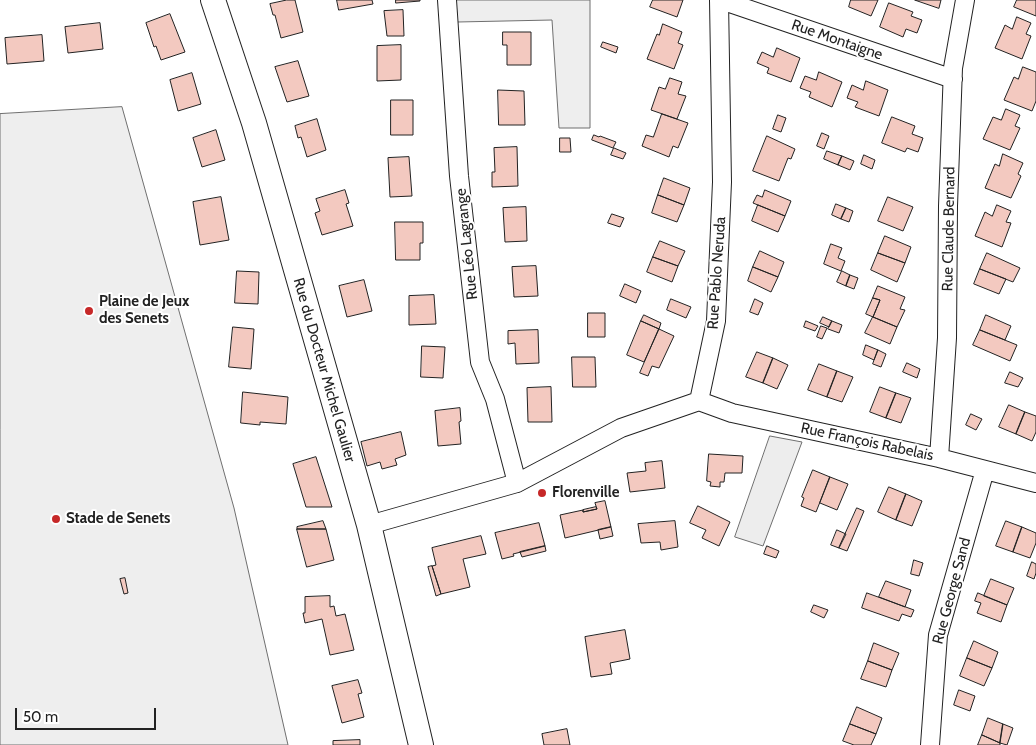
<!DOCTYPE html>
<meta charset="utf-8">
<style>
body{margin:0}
#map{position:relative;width:1036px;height:745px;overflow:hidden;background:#fff;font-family:Cabin,sans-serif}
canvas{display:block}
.scale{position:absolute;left:15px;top:708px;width:141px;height:22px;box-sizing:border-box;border:2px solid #222;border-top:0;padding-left:6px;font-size:15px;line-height:18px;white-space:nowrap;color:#222;-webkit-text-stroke:4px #fff;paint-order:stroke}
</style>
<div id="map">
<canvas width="1036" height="745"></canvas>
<div class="scale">50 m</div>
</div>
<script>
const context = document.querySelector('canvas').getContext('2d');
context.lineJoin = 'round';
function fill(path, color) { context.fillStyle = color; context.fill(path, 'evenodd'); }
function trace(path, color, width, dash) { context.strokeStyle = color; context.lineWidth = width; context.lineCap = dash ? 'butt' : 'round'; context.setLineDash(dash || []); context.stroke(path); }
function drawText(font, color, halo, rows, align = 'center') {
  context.font = font + ' Cabin,sans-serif'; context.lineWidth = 4; context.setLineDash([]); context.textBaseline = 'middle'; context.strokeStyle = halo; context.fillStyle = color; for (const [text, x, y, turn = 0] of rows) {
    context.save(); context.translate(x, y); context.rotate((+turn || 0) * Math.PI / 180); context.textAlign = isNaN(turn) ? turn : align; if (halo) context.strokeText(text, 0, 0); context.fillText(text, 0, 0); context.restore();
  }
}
const green = new Path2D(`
 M456,0H590V128H559L552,20L458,22Z
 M122,107L234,508L288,745H0V114Z`);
fill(green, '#eee');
trace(green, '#6f6f6f', 1);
const parking = new Path2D(`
 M770,436L802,442L763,546L735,537Z`);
fill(parking, '#ededed');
trace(parking, '#6f6f6f', 1);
const building = new Path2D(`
 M287,0H295L303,32L281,38L275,15H273L270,4Z
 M337,0H372L373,4L339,10Z
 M396,0H420V1L396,3Z
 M653,0H683L677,17L650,7Z
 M851,0H878L871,16L849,7Z
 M915,0H941L939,8Z
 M1017,0H1036V16L1014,7Z
 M889,3L913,12L911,16L922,20L917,33L906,29L903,37L880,27Z
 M403,10L404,36H387L384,11Z
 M170,14L185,52L161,60L156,46L154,47L146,23Z
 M1017,17L1031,23L1026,34L1031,36L1022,59L995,48L1005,25L1012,29Z
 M100,23L103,49L68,53L65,27Z
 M663,24L682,32L678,43L683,45L674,69L647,59L657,34L659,35Z
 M503,32H531V65H507V45H503Z
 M42,35L44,61L7,64L5,38Z
 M603,42L618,47L616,53L601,47Z
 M401,45V80L377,81V46Z
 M777,48L800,58L791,82L767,73L769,68L757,63L762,52L773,57Z
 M298,61L309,96L287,102L275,67Z
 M1023,67L1036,72V101L1032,111L1004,100L1014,77L1018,79Z
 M819,72L842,82L832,107L809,97L811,92L800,88L805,76L816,80Z
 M192,73L201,104L178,111L170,80Z
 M670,78L682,82L678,94L686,96L677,119L651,110L659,87L665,89Z
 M866,81L888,90L879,116L855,107L858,102L847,98L852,85L863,90Z
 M498,90L524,91L525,125H499Z
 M391,100H413V135H391Z
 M1006,109L1020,115L1015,126L1020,128L1010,150L983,139L993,117L1001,120Z
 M662,114L688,123L678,148L673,146L669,157L642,146L646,135L653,137Z
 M778,115L786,118L781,132L773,129Z
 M892,117L915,126L912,134L923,138L918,152L907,148L905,152L882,143Z
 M317,119L326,150L307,157L301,137L298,138L295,126Z
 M216,130L225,160L202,167L193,138Z
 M822,133L829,136L824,149L817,146Z
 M594,135L599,137L600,136L616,142L613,148L592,140Z
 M767,136L795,149L791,159L788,158L779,181L753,171Z
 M560,138H570L571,152H560Z
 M517,147L518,186L492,187V172H495L494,148Z
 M614,148L626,153L623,159L611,155Z
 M827,151L842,156L838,165L824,159Z
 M1003,154L1023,163L1018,174L1021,176L1011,198L985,188L995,164L999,166Z
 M864,155L875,160L872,169L861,164Z
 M842,156L854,161L850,170L838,165Z
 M409,157L412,196L390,197L388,158Z
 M664,178L690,188L684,205L658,195Z
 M345,190L349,203L346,204L353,226L322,235L315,213L320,211L316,199Z
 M765,190L791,201L785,216L753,203L757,195L762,197Z
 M658,195L684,205L677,222L652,213Z
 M221,197L229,240L200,245L193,202Z
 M888,197L913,207L903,231L878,221Z
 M836,204L846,208L841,219L832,215Z
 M758,205L785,216L778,232L752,221Z
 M997,205L1011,211L1006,222L1011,223L1002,247L975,236L985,212L992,216Z
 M526,207L527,241L505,242L503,208Z
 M846,208L853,211L849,222L841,219Z
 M612,214L624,218L620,227L608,223Z
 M395,222H423V243H420V260H396Z
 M885,236L911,247L905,263L878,253Z
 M660,241L685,251L678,266L653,257Z
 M831,244L842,248L838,258L845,261L841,271L824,264Z
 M760,251L784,262L778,277L753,267Z
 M878,253L905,263L897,282L871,270Z
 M987,253L1020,268L1013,282L980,269Z
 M653,257L678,266L672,282L647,272Z
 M536,266L538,296L514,297L512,267Z
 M753,267L778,277L771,292L748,281Z
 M980,269L1006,279L999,294L974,284Z
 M237,271L259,272L258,304L235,303Z
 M842,271L850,275L846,286L837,282Z
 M850,275L858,278L854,289L846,286Z
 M364,280L372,311L347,317L339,286Z
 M625,284L641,291L636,303L620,296Z
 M878,286L905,297L900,309L905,310L897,327L873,317L880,300L873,298Z
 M434,295L436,324L409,325V296Z
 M873,298L880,300L873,317L866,314Z
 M671,299L691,307L686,318L667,310Z
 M755,299L763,303L758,315L750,312Z
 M588,313H605V337H588Z
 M644,315L661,323L659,329L641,321Z
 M986,315L1011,326L1005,340L980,330Z
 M823,317L832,321L829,327L820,323Z
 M873,317L897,327L890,344L865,333Z
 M641,321L659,329L644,362L627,355Z
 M806,321L818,326L815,331L804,327Z
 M832,321L842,325L839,333L828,329Z
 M821,326L827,328L822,339L817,337Z
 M233,327L254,329L251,369L229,367Z
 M659,329L674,336L659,368L652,366L648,376L640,373Z
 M538,330L539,363L516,364L515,343L508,344V331Z
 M980,330L1017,345L1010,361L973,345Z
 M866,345L878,350L874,360L863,355Z
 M422,346L445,347L443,378L421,377Z
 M878,350L886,354L881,367L873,364Z
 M757,352L773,358L763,383L746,377Z
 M572,357H595L596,387H573Z
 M773,358L788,365L777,389L763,383Z
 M907,363L920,369L917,378L903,372Z
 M819,364L837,371L827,397L808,390Z
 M837,371L853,377L842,402L827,397Z
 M1010,372L1023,378L1018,387L1005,383Z
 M551,387L552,422H528L527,388Z
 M880,387L896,393L886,418L870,412Z
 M243,392L288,397L286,424L260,422V425L241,423Z
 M896,393L911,398L901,423L886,418Z
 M1009,405L1025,412L1016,434L999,427Z
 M460,408L461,421L459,422L461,444L438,446L435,411Z
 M1025,412L1036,416V432L1032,441L1016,434Z
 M971,414L982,419L976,430L966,425Z
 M401,432L406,455L395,459L397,465L382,469L380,462L367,466L361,442Z
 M709,454L743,456L742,473H725L724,482H720V487L710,486L711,482L707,481Z
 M316,457L332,507H306L293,464Z
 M662,461L665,488L630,492L627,473L646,471L645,463Z
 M813,470L830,477L816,512L801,506L804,498L802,497Z
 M830,477L848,484L837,510L820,503Z
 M889,487L906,494L896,520L878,512Z
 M906,494L922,501L912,526L896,520Z
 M605,501L611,527L565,538L560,515L583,510V512L597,509L595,503Z
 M698,506L730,522L719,546L702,538L706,530L690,523Z
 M596,507L597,509L583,512V510Z
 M857,508L864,511L847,551L839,548Z
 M323,521L326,529H297V527Z
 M675,521L678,547L661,550L660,542L641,543L638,524Z
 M1006,521L1022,527L1013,552L996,546Z
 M539,523L545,546L513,554L514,556L502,559L495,533Z
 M611,527L613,536L600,539L598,530Z
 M1022,527L1036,533V543L1030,558L1013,552Z
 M297,529H326L334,560L307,567Z
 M837,530L846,534L839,548L831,545Z
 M481,536L486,554L463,559L470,587L441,594L432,566L436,565L432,548Z
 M545,546L546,551L522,557L520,552Z
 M767,546L779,551L776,558L764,554Z
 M914,560L923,563L919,576L911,574Z
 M1032,562L1036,564V573L1034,579L1027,576Z
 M432,566L441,594L436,596L428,567Z
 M125,578L128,593L124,594L120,579Z
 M991,579L1014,588L1007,605L984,596Z
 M886,581L911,590L905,607L879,597Z
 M867,593L914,610L911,617L902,614L899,621L862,608Z
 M978,593L1007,605L1001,622L977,613L981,603L975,601Z
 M330,596V607L334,606L336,616L345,614L354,650L330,655L322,619L305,623L303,613H305V597Z
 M814,605L828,610L824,618L811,612Z
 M625,630L630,659L610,663L612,674L591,677L585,637Z
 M974,641L998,652L992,668L967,658Z
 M874,643L899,653L892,670L868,661Z
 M967,658L992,668L984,686L960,676Z
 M868,661L892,670L886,687L861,679Z
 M358,680L362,693L358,694L364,717L342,723L332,686Z
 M959,690L975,696L970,711L954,705Z
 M857,707L882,718L876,734L850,724Z
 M988,718L1003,724L1000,743L982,735Z
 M850,724L876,734L871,745H854L843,741Z
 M1003,724L1013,728L1007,745L1000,743Z
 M567,729L570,745H544L542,734Z
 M982,735L1000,743V745H978Z
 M360,740V745H333V741Z`);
fill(building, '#f3c9c0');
trace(building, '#222', 1);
const street = new Path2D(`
 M447,0L459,176L480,362L495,399L517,483
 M721,0L953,79
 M699,401L716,321L722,182L719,0
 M699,401L732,413L939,458L1036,483
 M939,458L947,338L948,206L953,68L965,0
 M369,525L517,483L621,428L699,401
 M930,745L938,635L985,470`);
const secondary = new Path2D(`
 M213,0L254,123L369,525L421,745`);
trace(street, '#222', 20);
trace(secondary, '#222', 26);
trace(street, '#fff', 18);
trace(secondary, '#fff', 24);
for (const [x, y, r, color] of [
 [89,311,5,"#c62828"],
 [542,493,5,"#c62828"],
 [56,519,5,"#c62828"]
]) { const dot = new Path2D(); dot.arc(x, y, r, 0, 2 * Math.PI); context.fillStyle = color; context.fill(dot); trace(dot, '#fff', 2); }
drawText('15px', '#222', '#fff', [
 ["Rue Montaigne",837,40,19],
 ["Rue Claude Bernard",949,229,-89],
 ["Rue Léo Lagrange",467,244,-96],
 ["Rue Pablo Neruda",717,273,-86],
 ["Rue du Docteur Michel Gaulier",324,370,74],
 ["Rue François Rabelais",867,442,12],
 ["Rue George Sand",952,591,-75]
]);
drawText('bold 15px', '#222', '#fff', [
 ["Plaine de Jeux",99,302],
 ["des Senets",99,319],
 ["Florenville",552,493],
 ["Stade de Senets",66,519]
], 'left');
</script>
